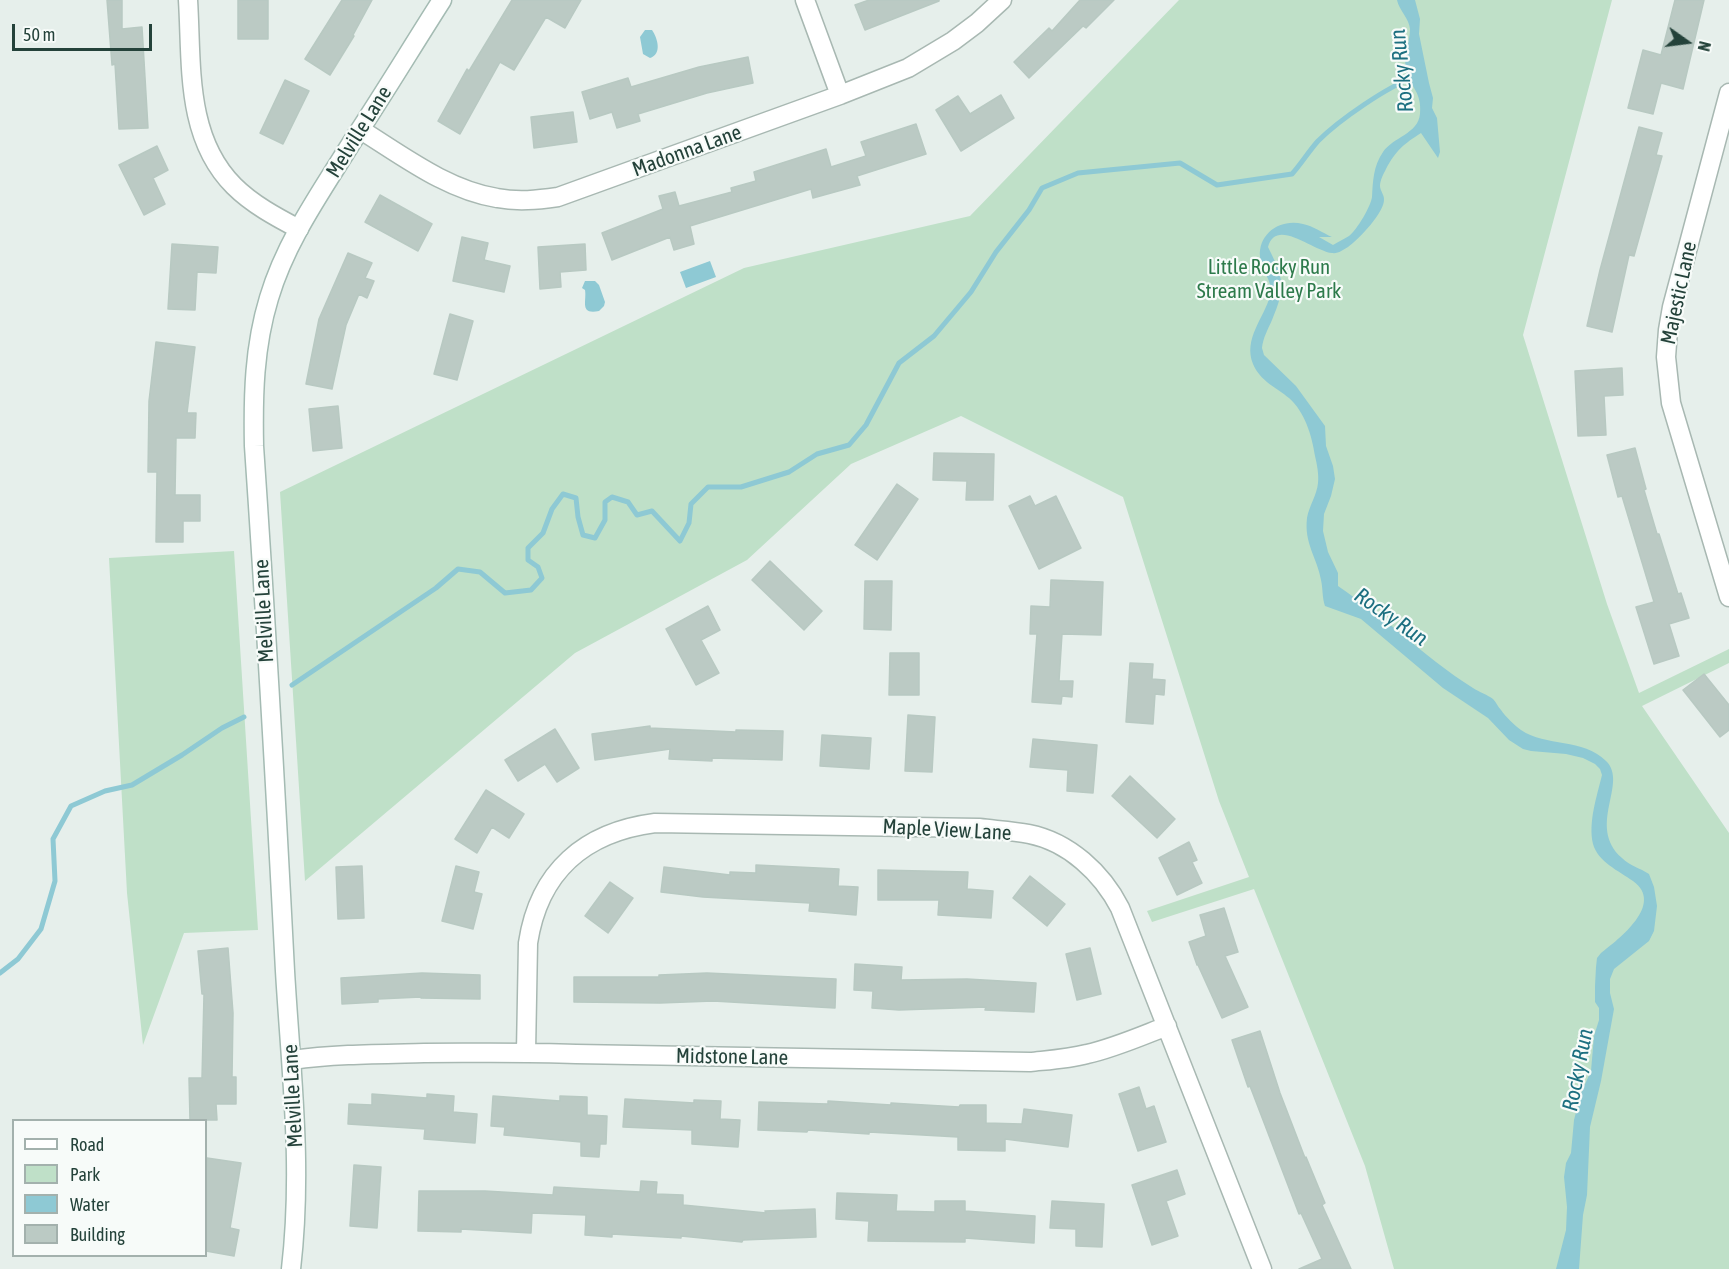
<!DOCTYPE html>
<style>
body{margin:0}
#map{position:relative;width:1729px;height:1269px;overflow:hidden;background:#e6efeb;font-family:"Asap Condensed",sans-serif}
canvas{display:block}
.legend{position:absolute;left:12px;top:1119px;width:195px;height:138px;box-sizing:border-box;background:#f7fbf9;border:2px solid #a3b1ad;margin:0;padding:8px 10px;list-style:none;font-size:18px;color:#24423a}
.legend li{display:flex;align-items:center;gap:12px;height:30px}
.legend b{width:30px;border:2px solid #a3b1ad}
.north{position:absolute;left:1657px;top:12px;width:60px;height:60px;-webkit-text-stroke:4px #f7fbf9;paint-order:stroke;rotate:104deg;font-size:16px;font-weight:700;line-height:24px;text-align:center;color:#24423a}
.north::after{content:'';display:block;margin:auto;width:21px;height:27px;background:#24423a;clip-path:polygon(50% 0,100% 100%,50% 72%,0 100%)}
.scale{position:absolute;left:12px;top:24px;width:140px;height:27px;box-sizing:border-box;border:3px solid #24423a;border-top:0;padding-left:8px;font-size:18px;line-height:21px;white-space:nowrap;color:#24423a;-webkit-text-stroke:4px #f7fbf9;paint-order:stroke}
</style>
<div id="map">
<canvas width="1729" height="1269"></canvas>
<ul class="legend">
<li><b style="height:8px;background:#fff"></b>Road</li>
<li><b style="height:16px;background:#bfe0c8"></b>Park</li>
<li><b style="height:16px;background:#8ec9d4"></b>Water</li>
<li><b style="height:16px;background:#bbcac4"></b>Building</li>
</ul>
<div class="north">N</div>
<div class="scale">50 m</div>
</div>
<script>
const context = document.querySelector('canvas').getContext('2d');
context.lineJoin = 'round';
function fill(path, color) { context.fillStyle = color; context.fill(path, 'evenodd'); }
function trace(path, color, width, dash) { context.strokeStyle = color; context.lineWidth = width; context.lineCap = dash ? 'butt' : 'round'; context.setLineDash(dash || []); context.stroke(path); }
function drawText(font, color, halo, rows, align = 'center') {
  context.font = font + ' "Asap Condensed",sans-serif'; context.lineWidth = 4.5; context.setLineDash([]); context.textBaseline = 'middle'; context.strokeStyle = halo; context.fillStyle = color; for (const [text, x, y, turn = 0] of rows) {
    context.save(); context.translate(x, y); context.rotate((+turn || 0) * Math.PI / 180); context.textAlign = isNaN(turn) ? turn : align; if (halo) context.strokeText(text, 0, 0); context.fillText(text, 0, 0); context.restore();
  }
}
fill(new Path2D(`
 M1179,0H1612L1523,335L1607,604L1639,693L1729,649V663L1642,706L1729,833V1269H1394L1365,1166L1254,889L1152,922L1147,911L1249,877L1219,801L1123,497L961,416L851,464L747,560L575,653L305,881L280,492L744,268L970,216Z
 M234,551L258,930L184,933L143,1045L127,893L109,558Z`), '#bfe0c8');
fill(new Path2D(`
 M1397,0H1415L1420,19L1419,34L1429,83L1433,98L1432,108L1437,118L1440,152L1438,158L1421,133C1404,144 1396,150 1386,169C1384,173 1380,180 1380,186C1380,190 1384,195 1384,199C1385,212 1359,239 1348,247C1343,250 1338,254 1332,253C1313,251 1276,217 1268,247C1284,279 1286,287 1272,320C1268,329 1263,338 1262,348L1264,355L1296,386L1325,426L1326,446L1333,466L1335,479L1331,496L1324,514L1323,531L1328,552L1338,573V586C1349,594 1360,601 1371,610C1393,626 1414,645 1436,662C1448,671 1460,680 1473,688C1479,692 1488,695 1493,699C1496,702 1498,707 1501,710C1506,717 1514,725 1521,730C1546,747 1583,738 1606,761C1629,783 1586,826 1622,858C1630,866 1640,868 1649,874L1654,887L1657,906L1654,931L1649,941L1614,969L1610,979V993L1614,1009L1601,1081L1590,1127L1587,1195L1583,1215L1579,1269H1556L1566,1230L1567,1207L1564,1177L1566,1163L1571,1153L1574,1120L1581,1093L1591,1071L1594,1036L1599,1020V1008L1595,1002V986L1596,967L1597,958L1601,953C1619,939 1665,904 1633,881C1619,871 1598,862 1593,844C1588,822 1597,796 1602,775L1600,769L1595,764L1583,758L1566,754L1531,751L1523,749L1509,740L1488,718L1443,688L1361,619L1325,606C1322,597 1323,589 1321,580C1317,557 1304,544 1307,518C1309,506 1317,495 1318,483C1319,475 1317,464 1315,456C1312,436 1305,412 1289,398C1277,388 1260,381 1253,364C1243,339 1264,318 1270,296C1274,281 1261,271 1260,257C1258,233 1281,218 1303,224C1313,226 1323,233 1332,237H1319L1333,245C1338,242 1344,239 1349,236C1357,230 1371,206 1372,197C1373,181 1373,167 1383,152C1393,137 1418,134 1420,114C1422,92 1411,88 1406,71C1403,58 1410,42 1410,29C1409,18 1399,10 1397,0Z
 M645,30H652C658,39 662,54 650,58L643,54L640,37Z
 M710,261L716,277L686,288L680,272Z
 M585,281H595L599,285L605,302L604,306L599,311C579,315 587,301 585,290L582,288Z`), '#8ec9d4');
trace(new Path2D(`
 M292,685L436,588L458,569L480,572L505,593L531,590L542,578L538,567L528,560V548L543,533L552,509L563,494L576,498L578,517L583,535L595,538L605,520V502L612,497L628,502L637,515L652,511L680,541L689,523L691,504L708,487H741L789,472L817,454L849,445L866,425L899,363L934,336L971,292L996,252L1029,210L1042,188L1078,173L1180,163L1217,185L1292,174C1301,164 1309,151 1318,141C1339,120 1388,86 1415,77
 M0,973L18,959L41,929L55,881L53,839L71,806L105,791L132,785L182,755L222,728L244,717`), '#8ec9d4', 5);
const building = new Path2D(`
 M107,0H122V29L142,27L148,128L119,129L115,64L112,65Z
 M238,0H268V39H238Z
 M342,0H372L353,35L354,36L330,75L305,59Z
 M512,0H581L565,28L546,17L514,70L500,62L460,134L438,121L467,69L469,71Z
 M869,0H939V1L865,30L855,5Z
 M1080,0H1114L1086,28L1083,26L1029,78L1014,62L1049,28L1052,31Z
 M1675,0H1704L1683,89L1661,83L1653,114L1628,108L1643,50L1661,55Z
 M748,57L753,83L707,93L638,114L640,121L617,128L612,112L590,119L582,92L628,78L631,87L699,67Z
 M285,80L309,91L283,144L260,133Z
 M1001,95L1014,118L961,151L936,110L958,96L970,114Z
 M573,112L577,142L534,148L531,117Z
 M916,124L926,154L857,176L860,185L813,198L811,189L690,226L694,244L674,250L670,237L612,260L602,233L663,209L659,196L675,192L679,206L732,192L731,188L756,181L754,172L826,149L831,167L866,156L861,142Z
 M1639,127L1662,133L1656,155L1662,156L1634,256L1629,255L1612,332L1587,326L1600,270Z
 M157,146L168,170L153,178L165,204L144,215L119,165Z
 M380,195L432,224L418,251L365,222Z
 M462,237L488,243L484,260L510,266L504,292L453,281Z
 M172,244L218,247L216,273L197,272L195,310L168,309Z
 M585,244L586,270L560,272L561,287L540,289L538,247Z
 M348,253L372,263L365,278L374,281L367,298L359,294L346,325L332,389L306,384L319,319Z
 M450,314L473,321L457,380L434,374Z
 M156,342L195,347L187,413H196L195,438H176L175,495H200V521H183V542H156L157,472H148L149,401Z
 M1622,368L1623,395L1604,396L1606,435L1578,436L1575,371Z
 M338,406L342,448L313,451L309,409Z
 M1635,448L1646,489L1644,490L1657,534H1659L1678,594L1681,593L1689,618L1669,624L1679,656L1654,664L1636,607L1654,602L1622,496L1618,497L1607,455Z
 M934,453L994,454L993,500H966L967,481L933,480Z
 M897,484L918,499L877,560L855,545Z
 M1030,496L1035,506L1056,496L1081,548L1039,569L1009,506Z
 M770,561L822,611L804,630L752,580Z
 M1051,580L1103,582L1101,635L1062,634L1059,681H1073L1072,697L1062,696L1061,704L1032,702L1037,634H1030L1031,606L1050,607Z
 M865,581H892L891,630L864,629Z
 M708,606L720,630L701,640L719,673L696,685L666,629Z
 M890,653H919V695H889Z
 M1130,663L1153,664L1152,679L1165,680L1164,695L1155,694L1153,724L1126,722Z
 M1704,674L1729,705V730L1720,737L1683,690Z
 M908,715L935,717L932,772L905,771Z
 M650,726V728L736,732V730L783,731L782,760L712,758V761L669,759L670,749L595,760L592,734Z
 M555,729L579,768L557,782L545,764L518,781L505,760Z
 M822,735L871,738L869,769L820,766Z
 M1033,739L1097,745L1093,793L1067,791L1068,770L1030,767Z
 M1130,776L1175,819L1157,838L1112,796Z
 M486,790L524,814L509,838L492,827L477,853L455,839Z
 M1189,842L1197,860L1192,862L1202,883L1177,895L1159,858Z
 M756,865L839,869L838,886L858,887L856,915L809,911L810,903L703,897L661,892L664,867L730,875V872L756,873Z
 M362,866L364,918L338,919L336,867Z
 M456,866L479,872L474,892L482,894L473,929L442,921Z
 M878,870L968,872L967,889L993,891L991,918L938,915L939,900H878Z
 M1030,876L1065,904L1047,926L1013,898Z
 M610,882L633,898L608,933L585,916Z
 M1224,908L1238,952L1225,956L1248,1007L1222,1018L1198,965H1197L1189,942L1206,936L1200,915Z
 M228,948L233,1013L232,1077H236V1104H216L217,1120H190L189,1078H202L204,994H202L198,951Z
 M1090,948L1101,994L1077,1000L1066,954Z
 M855,964L902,967L901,980L967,979L1036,983L1034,1012L985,1010L986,1007L899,1010L872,1008L873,991L854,990Z
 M422,973L480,975V999L421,998V997L378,999V1002L342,1004L341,978Z
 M707,973L836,979L835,1008L713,1001L660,1003L574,1002V977H659V975Z
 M1260,1031L1280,1093L1305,1158L1306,1157L1325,1203L1322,1205L1351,1269H1299L1322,1259L1301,1213L1299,1214L1250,1086L1248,1087L1232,1040Z
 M1139,1087L1146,1109L1154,1106L1166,1142L1138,1151L1119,1094Z
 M372,1094L427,1098V1094L454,1096L453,1112L477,1114L475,1143L424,1139L425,1129L348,1124L349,1104L372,1105Z
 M493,1096L560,1101V1096L587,1097V1115L607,1116L606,1144H600L599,1157L581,1156V1142L504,1135L505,1127L491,1126Z
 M625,1099L694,1103V1100L721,1101L720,1119L740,1120L738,1147L692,1144V1130L623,1127Z
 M828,1101L891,1105V1103L959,1107L960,1105H986V1123L1022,1124L1024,1109L1072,1115L1068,1147L1005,1139V1151L958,1150V1137L869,1132V1134L808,1130L807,1132L758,1130L759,1102L828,1104Z
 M207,1158L241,1163L230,1228L239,1230L234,1256L206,1251V1170Z
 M354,1165L381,1167L377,1228L350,1226Z
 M1177,1170L1185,1194L1166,1201L1178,1236L1152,1245L1132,1185Z
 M641,1181L657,1182L656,1194L683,1195V1205L766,1213L765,1211L815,1209L816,1237L743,1240L742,1242L681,1236V1238L612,1234V1237L585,1235L586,1215L532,1213L531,1233L461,1229V1232L418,1231L419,1191H485L553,1195L554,1187L640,1192Z
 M837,1193L897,1195L896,1211L935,1212V1201H965V1211L1035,1216L1034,1243L965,1238V1242L868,1241L869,1221L836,1219Z
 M1052,1201L1104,1204L1102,1247L1076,1246V1229L1050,1228Z`);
fill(building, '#bbcac4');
trace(building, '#b8c9c2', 1.5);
const street = new Path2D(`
 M188,0C192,64 185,137 234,186C252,204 276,217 299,229
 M805,0L840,95
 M1729,93L1672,307L1668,330L1666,357L1671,403L1729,597
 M361,130C403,156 447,190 497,198C518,202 537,200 558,197L840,95L908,68L953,41L977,23L1002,0
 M526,1052L528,943C539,871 585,832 655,823L979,828C995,830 1013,831 1029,834C1069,842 1102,873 1120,908L1262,1269
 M292,1060C335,1054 380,1054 424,1053C475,1053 525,1052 576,1054L1030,1062C1049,1060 1068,1059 1087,1054C1114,1048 1141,1036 1167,1026`);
const secondary = new Path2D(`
 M291,1269C303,1167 291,1073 285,971C276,796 266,621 254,446C253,396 254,347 269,298C286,241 321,192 352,142C383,95 412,47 442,0`);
trace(street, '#a8b8b2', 21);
trace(secondary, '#a4bbb3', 21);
trace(street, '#fff', 18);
trace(secondary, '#fff', 18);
drawText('21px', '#24423a', '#f7fbf9', [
 ["Melville Lane",359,132,-58],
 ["Madonna Lane",687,151,-20],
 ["Majestic Lane",1679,293,-78],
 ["Melville Lane",264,611,-93],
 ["Maple View Lane",947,830,3],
 ["Midstone Lane",732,1057,1],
 ["Melville Lane",293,1096,-93]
]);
drawText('21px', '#2d7a4b', '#f7fbf9', [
 ["Little Rocky Run",1269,267],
 ["Stream Valley Park",1269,291]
]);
drawText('italic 22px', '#1c6f80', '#f7fbf9', [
 ["Rocky Run",1402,71,-96],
 ["Rocky Run",1391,617,35],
 ["Rocky Run",1578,1070,-79]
]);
</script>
